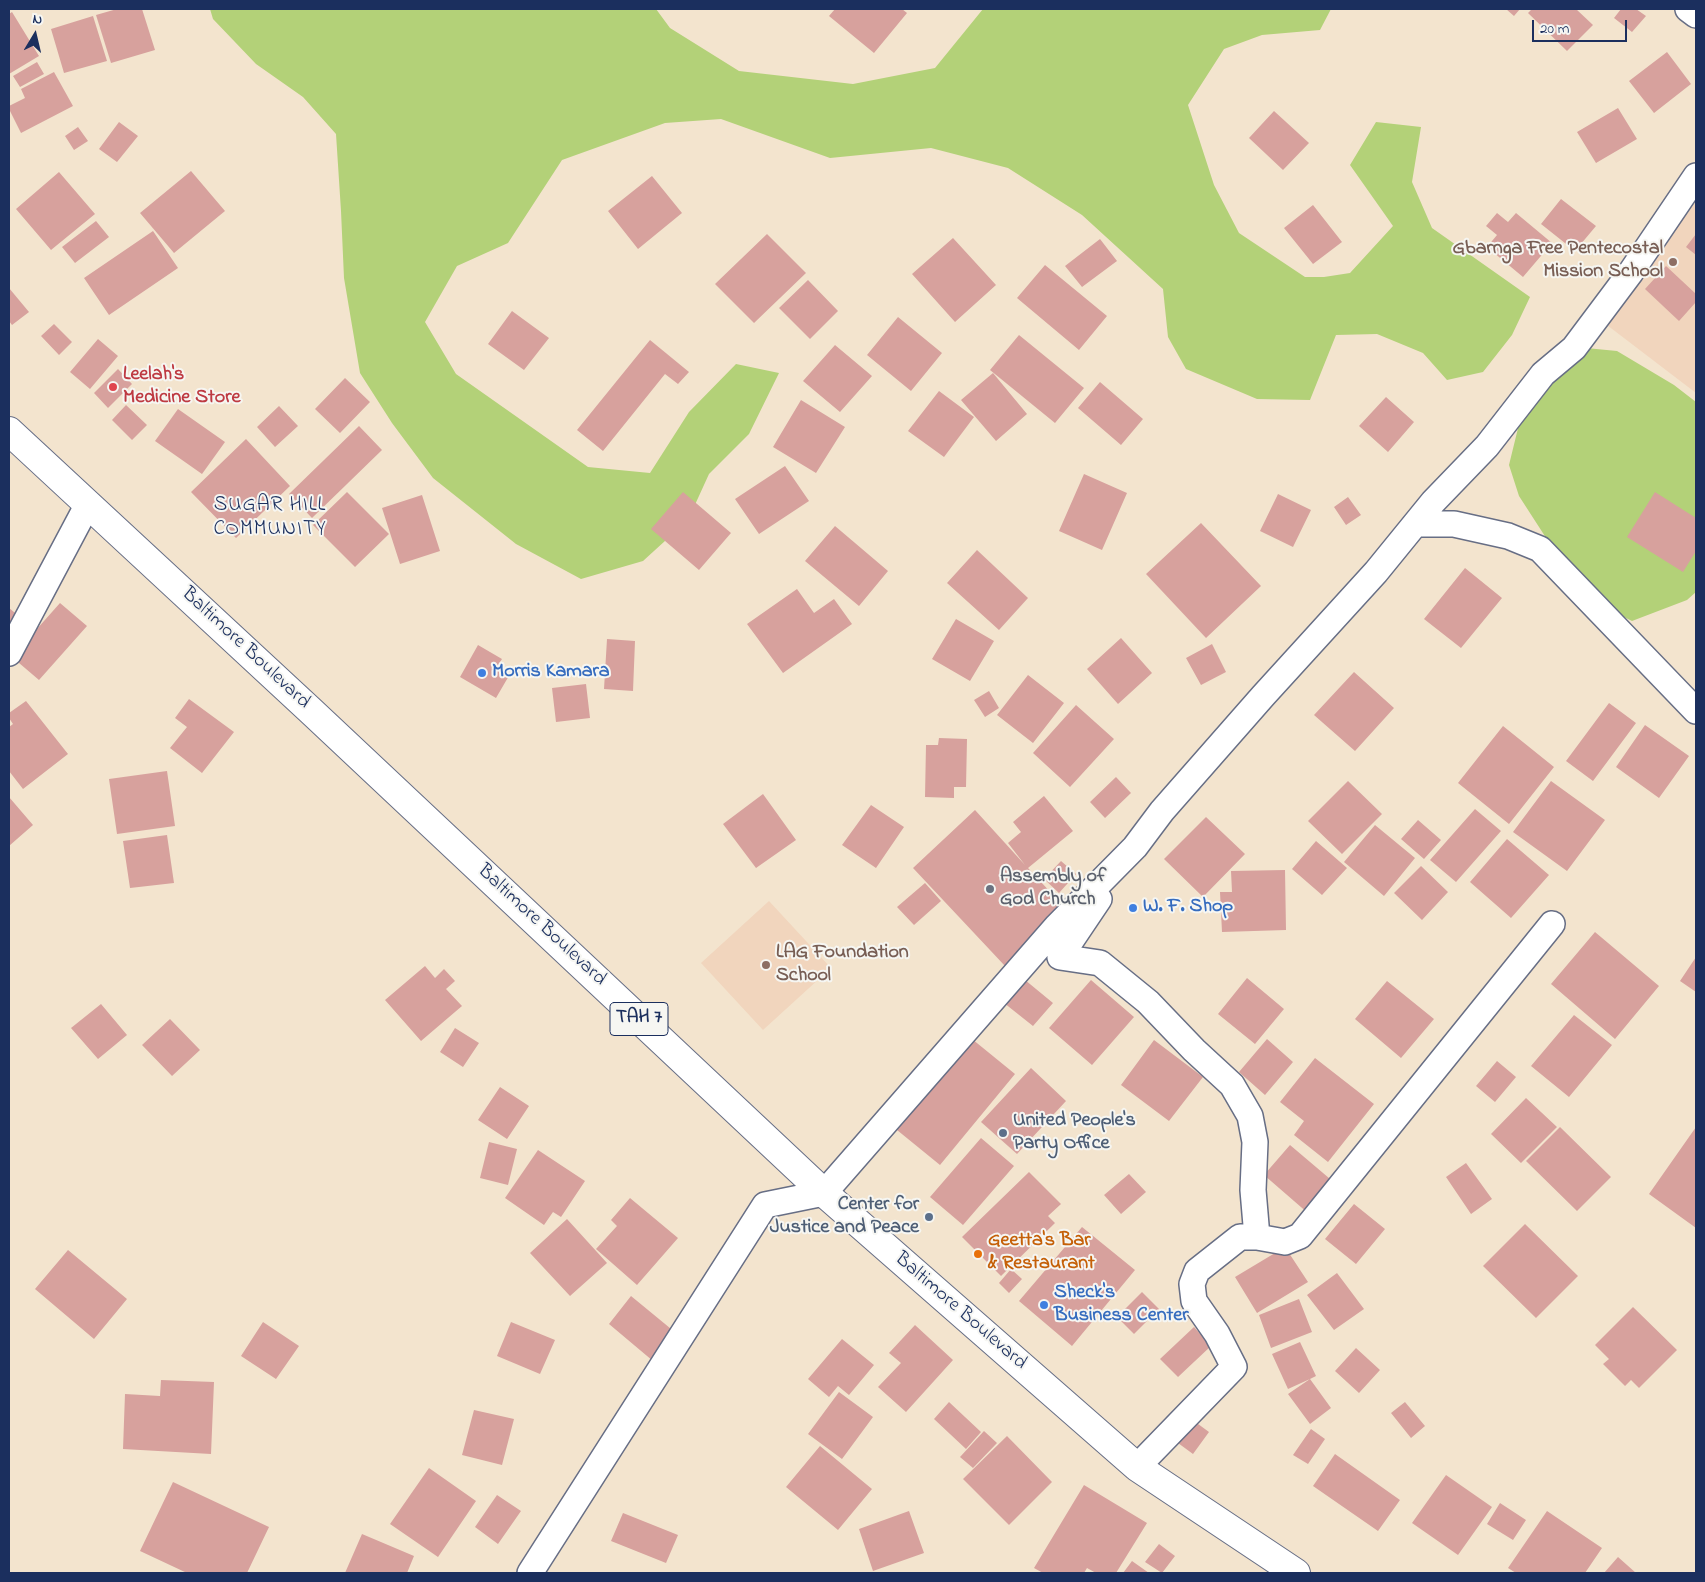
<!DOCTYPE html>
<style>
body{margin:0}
#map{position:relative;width:1705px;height:1582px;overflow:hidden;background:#f3e4ce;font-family:"Indie Flower",sans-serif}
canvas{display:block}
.frame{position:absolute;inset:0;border:10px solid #1b2f5e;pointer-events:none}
.north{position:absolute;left:10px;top:10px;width:50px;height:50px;-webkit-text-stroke:4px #f6f6f2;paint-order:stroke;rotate:9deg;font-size:14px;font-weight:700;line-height:20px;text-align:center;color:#1b2f5e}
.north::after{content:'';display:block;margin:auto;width:18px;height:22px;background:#1b2f5e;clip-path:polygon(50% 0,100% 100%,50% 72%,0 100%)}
.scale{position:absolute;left:1532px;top:20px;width:95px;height:22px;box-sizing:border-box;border:2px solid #1b2f5e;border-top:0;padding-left:6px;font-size:15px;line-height:18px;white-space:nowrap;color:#1b2f5e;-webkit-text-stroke:4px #f6f6f2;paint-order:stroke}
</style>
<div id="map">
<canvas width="1705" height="1582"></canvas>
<div class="frame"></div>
<div class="north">N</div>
<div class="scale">20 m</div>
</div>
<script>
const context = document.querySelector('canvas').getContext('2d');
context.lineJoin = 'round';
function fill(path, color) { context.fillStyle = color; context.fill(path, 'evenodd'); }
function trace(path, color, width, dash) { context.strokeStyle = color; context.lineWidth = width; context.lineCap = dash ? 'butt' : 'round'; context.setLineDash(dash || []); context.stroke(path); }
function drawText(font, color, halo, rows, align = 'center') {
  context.font = font + ' "Indie Flower",sans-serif'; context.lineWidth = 4; context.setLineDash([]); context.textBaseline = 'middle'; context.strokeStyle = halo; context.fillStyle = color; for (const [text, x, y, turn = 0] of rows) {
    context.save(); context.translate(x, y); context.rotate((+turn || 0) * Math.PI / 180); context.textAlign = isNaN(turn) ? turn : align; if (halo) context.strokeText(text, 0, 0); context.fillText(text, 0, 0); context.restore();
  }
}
fill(new Path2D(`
 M1696,202V393L1603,322Z
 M769,901L831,968L763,1030L701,963Z`), '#f1d5bd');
fill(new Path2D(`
 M210,9H656L670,28L739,71L853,84L935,68L983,9H1331L1320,30L1262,35L1224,49L1188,105L1214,185L1239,233L1305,277H1324L1350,273L1393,226L1350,165L1376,122L1421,127L1412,182L1432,228L1530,297L1512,335L1483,372L1447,380L1423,353L1377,334L1336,335L1310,400L1257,399L1186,369L1168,337L1163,289L1082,215L1008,168L931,148L830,158L721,119L665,123L562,160L508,243L457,266L425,322L456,374L588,467L650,473L689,412L736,364L779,373L749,434L709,474L688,520L643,561L581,579L516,544L433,478L392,423L360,373L344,278L341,211L336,134L303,97L256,64L213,19Z
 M1586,348L1617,351L1674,385L1696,402V592L1687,600L1632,621L1594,602L1550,544L1519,496L1509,465L1521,416L1535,388Z`), '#b3d178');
fill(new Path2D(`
 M117,9H142L155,50L111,63L96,15Z
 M835,9H902L907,13L874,53L829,16Z
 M1506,9H1520L1514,16Z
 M1532,9H1576L1593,25L1567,51L1528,13Z
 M1621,9H1636L1646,16L1632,32L1614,18Z
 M12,12L39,56L9,74V14Z
 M93,16L107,61L64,73L51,29Z
 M1667,52L1691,84L1654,113L1629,81Z
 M37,62L44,74L20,87L13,76Z
 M54,72L73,106L21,133L9,109V106L25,98L21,89Z
 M1618,108L1637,139L1596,163L1577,132Z
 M1274,111L1309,143L1283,170L1249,138Z
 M119,122L138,136L117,162L99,149Z
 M78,127L88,141L74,150L65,136Z
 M191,171L225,211L174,253L140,213Z
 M59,172L95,214L51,250L16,209Z
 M652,176L682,213L638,249L608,211Z
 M1561,199L1596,226L1575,251L1541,224Z
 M1313,205L1342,242L1313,264L1284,228Z
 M1497,213L1508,222L1516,213L1552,243L1523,277L1487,247L1497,235L1486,226Z
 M96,221L109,237L75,263L62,247Z
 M153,231L178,268L109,315L84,278Z
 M767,234L806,273L754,323L715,284Z
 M1696,234V255L1686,247Z
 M953,238L996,285L955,322L912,274Z
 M1100,239L1117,261L1082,287L1065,266Z
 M1045,265L1107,316L1079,350L1017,298Z
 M1666,266L1696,294V302L1679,321L1645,289Z
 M808,280L838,311L810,339L779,308Z
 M9,288L29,312L12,325L9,321Z
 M512,311L549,338L524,370L488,344Z
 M898,317L942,353L911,391L867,355Z
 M54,324L72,342L59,355L41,336Z
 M1019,335L1084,388L1055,423L990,370Z
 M98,339L118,356L90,389L70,372Z
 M650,340L689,372L678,384L665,374L603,451L577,430Z
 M835,345L872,376L840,412L803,381Z
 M118,369L132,384L108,408L94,393Z
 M993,373L1027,414L996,441L961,400Z
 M345,378L370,402L340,433L315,409Z
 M1100,382L1143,419L1121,445L1078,408Z
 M939,391L974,417L944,457L908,431Z
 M1386,397L1414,422L1388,452L1359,426Z
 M801,400L845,427L816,473L773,447Z
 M126,405L147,425L132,440L112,420Z
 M279,406L298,426L275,447L257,427Z
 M178,409L225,442L202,474L155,441Z
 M359,426L382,450L312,518L289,494Z
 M246,439L290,486L236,538L191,492Z
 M785,466L809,501L759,534L735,499Z
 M1084,474L1127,493L1102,550L1059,531Z
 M347,492L389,534L355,567L313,525Z
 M683,492L731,533L699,570L651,529Z
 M1655,492L1696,518V551L1683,572L1627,537Z
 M1278,494L1311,510L1293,547L1260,531Z
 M422,495L440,551L400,564L382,508Z
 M1348,497L1361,515L1346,525L1334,507Z
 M1201,523L1261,586L1206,638L1146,574Z
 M835,526L888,571L859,606L805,561Z
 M977,550L1028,598L999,630L947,583Z
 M1465,568L1502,598L1461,648L1424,619Z
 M797,589L814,613L834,599L852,624L783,673L747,624Z
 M60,603L87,626L39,680L12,657Z
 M9,608L25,621L9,640Z
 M956,619L994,641L970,681L932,659Z
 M1121,638L1152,673L1118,704L1087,669Z
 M607,639L635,641L633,691L604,689Z
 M1212,644L1226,672L1201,685L1186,658Z
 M478,645L502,659L497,667L510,674L496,698L460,677Z
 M1354,672L1394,708L1355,751L1314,715Z
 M1028,675L1064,703L1033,743L997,715Z
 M586,684L590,718L556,722L552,688Z
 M989,691L999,708L985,717L974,700Z
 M189,699L234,732L202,773L170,748L187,727L175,718Z
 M26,701L68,754L23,789L9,771V727L13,724L9,718V713Z
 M1609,703L1636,723L1593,781L1566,761Z
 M1076,705L1114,739L1070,787L1033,753Z
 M1645,725L1689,756L1659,798L1616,767Z
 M1503,726L1554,767L1509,824L1458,783Z
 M939,738L967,739L966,787H954V798L925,797L926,745H938Z
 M167,771L175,826L117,834L109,779Z
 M1116,777L1131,793L1105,818L1090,802Z
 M1348,781L1382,814L1342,854L1308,821Z
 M1551,781L1605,820L1567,871L1513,832Z
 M763,794L796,840L756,868L723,824Z
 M1044,796L1073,831L1028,868L1067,910L1005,966L913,868L975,810L1025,865L1008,843L1021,832L1013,822Z
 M9,797L33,825L9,846Z
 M871,805L904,827L876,868L842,845Z
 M1475,809L1501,831L1456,882L1430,860Z
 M1206,817L1245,854L1203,897L1164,859Z
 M1418,820L1441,840L1424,859L1401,839Z
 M1375,825L1415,858L1384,896L1344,862Z
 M167,835L174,883L130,888L123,841Z
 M1507,839L1549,875L1511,918L1470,882Z
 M1316,841L1347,868L1322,895L1292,869Z
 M1061,861L1076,874L1059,893L1044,879Z
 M1421,866L1448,892L1422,920L1394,893Z
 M1285,870L1286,930L1222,932L1220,892H1232L1231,871Z
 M925,883L941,901L914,925L897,907Z
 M1595,932L1659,986L1615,1039L1551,984Z
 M1696,957V992L1680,981Z
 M425,966L435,978L444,969L455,981L446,989L462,1006L421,1041L385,1000Z
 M1019,975L1053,1003L1033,1026L999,999Z
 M1247,978L1284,1009L1255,1044L1218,1014Z
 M1091,980L1134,1017L1092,1065L1049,1028Z
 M1387,981L1434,1019L1401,1058L1355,1019Z
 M101,1004L127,1035L98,1059L71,1028Z
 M1574,1015L1612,1045L1569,1097L1531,1066Z
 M170,1019L200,1050L172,1076L142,1045Z
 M455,1028L479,1043L463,1067L440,1052Z
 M972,1039L1015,1074L940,1165L897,1130Z
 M1267,1039L1293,1062L1265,1095L1239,1072Z
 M1154,1040L1203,1077L1169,1121L1121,1085Z
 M1315,1058L1374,1104L1328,1162L1294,1135L1304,1121L1280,1102Z
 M1497,1061L1516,1077L1495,1102L1476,1086Z
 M1031,1068L1066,1101L1017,1154L981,1122Z
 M500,1087L529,1106L507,1139L478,1120Z
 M1526,1098L1557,1127L1521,1163L1491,1134Z
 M1560,1127L1611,1177L1577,1211L1526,1161Z
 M1696,1127V1228L1649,1194Z
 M981,1138L1014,1166L963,1225L930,1197Z
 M489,1142L517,1149L508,1185L480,1178Z
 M1290,1145L1336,1184L1309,1214L1264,1175Z
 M538,1150L585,1181L561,1217L553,1212L544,1225L505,1198Z
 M1466,1163L1492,1199L1471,1214L1446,1177Z
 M1029,1172L1061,1204L1048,1216L1055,1223L1001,1276L962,1237Z
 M1129,1174L1146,1192L1121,1214L1104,1195Z
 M630,1198L678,1238L637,1285L596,1249L617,1226L611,1220Z
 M1354,1204L1385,1229L1356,1264L1325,1239Z
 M567,1219L607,1263L570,1296L530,1253Z
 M1525,1224L1578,1276L1536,1318L1483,1266Z
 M1082,1227L1135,1270L1072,1346L1019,1301Z
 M1285,1247L1308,1282L1257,1313L1235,1277Z
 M68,1250L127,1299L94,1339L35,1289Z
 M1011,1269L1022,1279L1009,1293L999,1283Z
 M1337,1273L1364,1309L1334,1330L1307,1295Z
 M1142,1292L1159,1309L1134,1334L1117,1317Z
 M631,1296L676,1333L653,1361L609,1324Z
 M1299,1299L1312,1332L1271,1348L1259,1315Z
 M1633,1307L1677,1350L1639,1388L1631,1380L1625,1386L1603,1364L1609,1359L1595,1345Z
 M263,1322L299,1346L276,1379L241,1356Z
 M511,1322L555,1340L540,1374L497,1356Z
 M915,1325L953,1360L906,1412L878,1387L901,1363L889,1353Z
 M1194,1327L1211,1346L1178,1377L1160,1359Z
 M842,1339L874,1365L849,1395L838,1386L829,1397L808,1379Z
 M1300,1342L1316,1376L1310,1379L1331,1408L1310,1424L1288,1394L1310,1379L1288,1389L1272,1354Z
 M1356,1348L1380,1370L1359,1393L1335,1371Z
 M161,1380L214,1382L211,1454L123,1449L125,1394L160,1396Z
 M839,1392L873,1417L842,1459L808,1434Z
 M949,1402L981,1432L966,1449L934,1419Z
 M1405,1402L1425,1426L1411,1438L1391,1413Z
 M474,1410L514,1419L502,1465L462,1455Z
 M1194,1421L1209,1432L1193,1454L1178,1443Z
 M1311,1429L1325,1439L1308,1464L1293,1455Z
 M984,1431L997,1443L973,1468L960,1457Z
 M1007,1436L1052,1482L1009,1525L963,1479Z
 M820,1446L872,1489L838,1530L786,1487Z
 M1335,1454L1400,1500L1378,1531L1313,1486Z
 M429,1468L476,1501L438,1557L390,1524Z
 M1446,1475L1492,1507L1458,1555L1412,1523Z
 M173,1482L269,1527L247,1573H187L140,1551Z
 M1084,1485L1147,1523L1116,1573H1096L1087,1568L1084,1573H1043L1034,1568Z
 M497,1495L521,1511L498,1544L475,1527Z
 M1500,1503L1526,1520L1513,1540L1487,1524Z
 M909,1511L924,1553L873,1571L859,1529Z
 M1547,1511L1602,1548L1585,1573H1516L1508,1568Z
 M623,1513L678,1535L666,1563L611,1541Z
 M362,1534L414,1556L407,1573H345Z
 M1159,1544L1175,1556L1162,1573L1145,1562Z
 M1618,1557L1636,1573H1604Z
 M1132,1561L1149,1573H1123Z`), '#d7a19d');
const street = new Path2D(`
 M1688,9L1696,15
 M1427,514L1418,524H1454L1508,536L1540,549L1696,711
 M9,653L88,504
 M1099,899L1060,957L1100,963L1148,1002L1194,1050L1232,1085L1250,1116L1255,1142L1253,1190L1257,1237
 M1137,1467L1234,1367L1217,1334L1194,1301L1192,1284L1197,1271L1240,1237H1257L1285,1242L1300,1236L1552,924
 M530,1573L765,1205L824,1193L1057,926L1135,847L1162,811L1263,696L1376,572L1433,502L1487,446L1543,374L1574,348L1631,272L1696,176`);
const highway = new Path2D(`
 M9,431L311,711L824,1193L1137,1467L1296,1573`);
trace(street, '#676e85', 28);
trace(highway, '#676e85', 30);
trace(street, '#fff', 25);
trace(highway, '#fff', 28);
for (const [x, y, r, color] of [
 [1673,262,5,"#8d6e63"],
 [113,387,5,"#e0444e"],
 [482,673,5,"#3f7fe0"],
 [990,889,5,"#6b7280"],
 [1133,908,5,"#3f7fe0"],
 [766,965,5,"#8d6e63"],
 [1003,1133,5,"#5c6f8a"],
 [929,1217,5,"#5c6f8a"],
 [978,1254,5,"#e8710a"],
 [1044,1305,5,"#3f7fe0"]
]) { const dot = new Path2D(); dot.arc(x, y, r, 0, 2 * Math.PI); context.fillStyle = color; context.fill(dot); trace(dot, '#f6f6f2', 2); }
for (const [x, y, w] of [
 [639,1019,58]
]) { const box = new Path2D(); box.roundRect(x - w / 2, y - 16.5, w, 33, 4); context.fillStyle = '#f6f6f2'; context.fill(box); trace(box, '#1b2f5e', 1); }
drawText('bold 19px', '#1b2f5e', null, [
 ["TAH 7",639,1019]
]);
drawText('bold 20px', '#785e54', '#f6f6f2', [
 ["Gbarnga Free Pentecostal",1663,250],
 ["Mission School",1663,273],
 ["LAG Foundation",776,954,"left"],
 ["School",776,977,"left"]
], 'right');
drawText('bold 20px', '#be3a42', '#f6f6f2', [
 ["Leelah's",123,376],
 ["Medicine Store",123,399]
], 'left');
drawText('20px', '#1b2f5e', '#f6f6f2', [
 ["Baltimore Boulevard",245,649,43],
 ["Baltimore Boulevard",541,926,43],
 ["Baltimore Boulevard",960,1312,41]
]);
drawText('bold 20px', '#366cbe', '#f6f6f2', [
 ["Morris Kamara",492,673],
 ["W. F. Shop",1143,908],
 ["Sheck's",1054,1294],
 ["Business Center",1054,1317]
], 'left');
drawText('bold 20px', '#5b616d', '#f6f6f2', [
 ["Assembly of",1000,878],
 ["God Church",1000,901]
], 'left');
drawText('bold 20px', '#4e5e75', '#f6f6f2', [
 ["United People's",1013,1122],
 ["Party Office",1013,1145],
 ["Center for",919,1206,"right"],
 ["Justice and Peace",919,1229,"right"]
], 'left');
drawText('bold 20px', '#c56008', '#f6f6f2', [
 ["Geetta's Bar",988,1242],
 ["& Restaurant",988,1265]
], 'left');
context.letterSpacing = '1px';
drawText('21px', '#1b2f5e', '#f6f6f2', [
 ["SUGAR HILL",270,507],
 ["COMMUNITY",270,531]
]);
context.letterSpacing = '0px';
</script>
